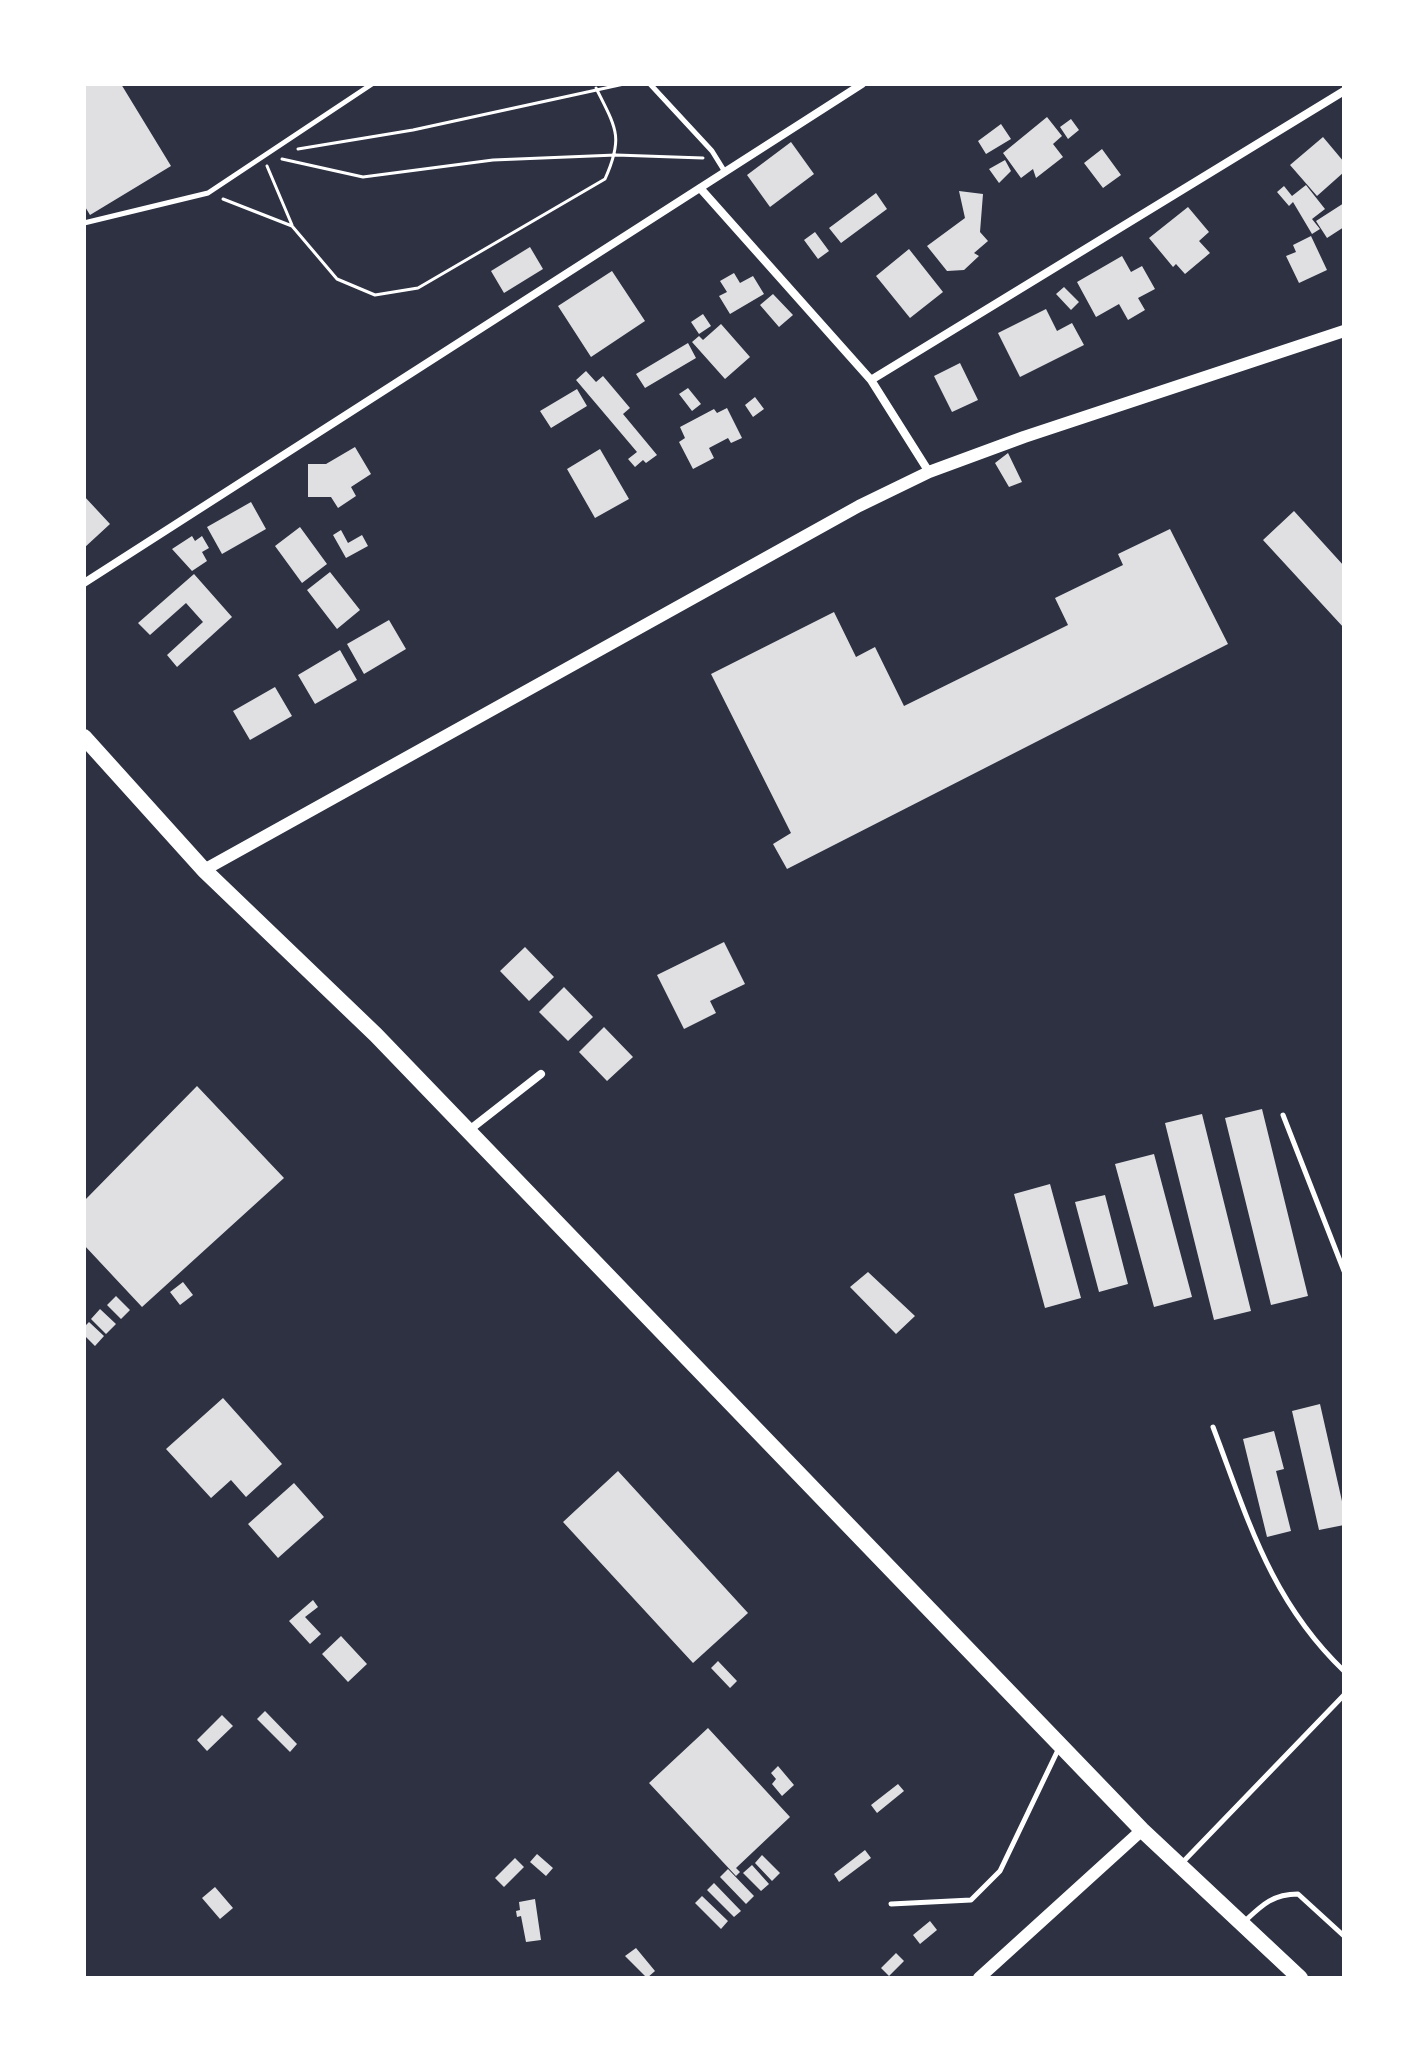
<!DOCTYPE html>
<style>
body{margin:0}
#map{position:relative;width:1428px;height:2062px;overflow:hidden;background:#2d3142;font-family:Literata,serif}
canvas{display:block}
.frame{position:absolute;inset:0;border:86px solid #fff;pointer-events:none}
</style>
<div id="map">
<canvas width="1428" height="2062"></canvas>
<div class="frame"></div>
</div>
<script>
const context = document.querySelector('canvas').getContext('2d');
context.lineJoin = 'round';
function fill(path, color) { context.fillStyle = color; context.fill(path, 'evenodd'); }
function trace(path, color, width, dash) { context.strokeStyle = color; context.lineWidth = width; context.lineCap = dash ? 'butt' : 'round'; context.setLineDash(dash || []); context.stroke(path); }
fill(new Path2D(`
 M84,84H121L171,166L90,215L84,205Z
 M1047,117L1062,136L1053,144L1063,157L1036,178L1033,169L1021,178L1003,153Z
 M1071,119L1079,130L1068,139L1060,127Z
 M1001,124L1011,139L986,154L978,141Z
 M1323,137L1344,162V172L1317,196L1290,165Z
 M791,142L814,174L770,207L747,175Z
 M1102,149L1121,175L1103,188L1084,163Z
 M1005,160L1011,171L999,183L989,169Z
 M1306,185L1325,209L1312,219L1320,229L1312,234L1293,202L1289,206L1277,192L1284,186L1292,196Z
 M959,191L983,194L980,232L988,241L974,253L979,256L964,270L947,271L927,246L965,218Z
 M876,193L887,209L841,243L829,228Z
 M1344,203V227L1327,238L1316,221Z
 M1188,207L1209,232L1199,241L1210,253L1185,274L1176,264L1173,267L1149,238Z
 M815,232L829,251L818,259L804,240Z
 M1311,236L1327,270L1299,283L1286,256L1296,252L1293,245Z
 M530,247L543,269L504,293L491,271Z
 M909,249L943,292L910,318L876,276Z
 M1122,256L1131,272L1142,266L1155,289L1138,298L1145,310L1128,320L1119,304L1096,317L1077,282Z
 M612,271L645,321L591,357L558,306Z
 M734,273L740,283L753,276L764,294L730,314L719,296L727,292L720,281Z
 M1064,287L1079,302L1071,310L1056,294Z
 M773,294L793,315L779,327L760,305Z
 M1046,309L1057,331L1072,323L1084,345L1020,377L998,333Z
 M703,314L711,326L699,334L691,322Z
 M721,324L750,357L725,379L692,342L699,336L703,340Z
 M688,343L696,358L645,388L636,374Z
 M960,363L978,400L952,412L934,376Z
 M586,371L596,382L603,376L630,408L623,414L657,455L646,463L643,460L635,467L628,459L637,452L576,380Z
 M688,388L701,404L692,411L679,394Z
 M577,389L587,406L551,428L540,411Z
 M755,397L764,409L753,417L745,405Z
 M727,408L742,438L731,443L728,438L709,448L714,458L693,469L679,442L685,438L680,427L714,409L717,413Z
 M355,447L371,474L351,487L356,496L338,508L331,497H308V464H326Z
 M600,449L629,499L595,518L567,469Z
 M1008,453L1022,482L1009,487L995,463Z
 M84,496L110,524L84,548Z
 M251,502L266,529L222,554L207,527Z
 M1294,511L1344,566V628L1263,540Z
 M300,527L327,564L302,583L275,546Z
 M1170,529L1228,644L787,869L773,844L791,833L711,674L834,612L856,657L875,647L904,706L1068,625L1055,598L1123,565L1118,554Z
 M341,530L348,543L362,535L368,546L346,558L333,535Z
 M192,536L195,541L202,536L209,548L202,552L207,561L192,571L172,549Z
 M330,572L360,610L337,629L307,590Z
 M194,574L232,617L177,667L167,655L203,622L186,603L150,635L138,623Z
 M389,620L406,649L364,674L347,644Z
 M340,650L357,680L315,704L298,675Z
 M275,687L292,716L250,740L233,711Z
 M724,942L745,984L710,1001L716,1013L684,1029L657,975Z
 M525,947L554,977L529,1001L500,971Z
 M564,987L593,1017L568,1041L539,1012Z
 M604,1027L633,1057L607,1081L579,1052Z
 M197,1086L284,1178L142,1307L84,1245V1201Z
 M1262,1109L1308,1296L1271,1305L1225,1118Z
 M1202,1114L1251,1311L1214,1320L1165,1123Z
 M1154,1154L1192,1297L1154,1307L1115,1164Z
 M1050,1184L1081,1298L1045,1308L1014,1194Z
 M1105,1195L1128,1284L1099,1292L1075,1202Z
 M868,1272L915,1316L896,1334L850,1287Z
 M183,1282L193,1295L180,1305L170,1292Z
 M116,1296L130,1310L121,1319L107,1305Z
 M100,1309L116,1324L106,1334L91,1319Z
 M89,1322L104,1336L95,1346L84,1335V1327Z
 M223,1398L282,1464L246,1497L231,1480L211,1498L166,1449Z
 M1320,1404L1344,1510V1525L1319,1530L1292,1411Z
 M1274,1431L1284,1469L1276,1471L1291,1531L1267,1537L1243,1439Z
 M618,1471L748,1613L693,1663L563,1522Z
 M294,1483L324,1517L278,1558L248,1524Z
 M313,1600L318,1607L305,1617L321,1634L310,1644L289,1621Z
 M341,1636L367,1664L348,1682L322,1654Z
 M718,1661L737,1681L730,1688L711,1668Z
 M265,1711L297,1744L290,1752L257,1719Z
 M222,1715L233,1726L207,1751L197,1740Z
 M708,1728L790,1817L736,1868L740,1872L736,1876L649,1783Z
 M778,1766L794,1785L782,1796L772,1784L776,1779L771,1773Z
 M898,1784L904,1791L877,1813L871,1805Z
 M865,1850L871,1858L839,1882L834,1874Z
 M537,1854L553,1868L546,1876L530,1862Z
 M762,1855L780,1873L772,1881L755,1863Z
 M515,1858L524,1867L504,1887L495,1878Z
 M752,1865L769,1884L761,1891L743,1873Z
 M728,1869L754,1896L746,1904L720,1877Z
 M714,1883L741,1911L734,1917L707,1890Z
 M215,1887L233,1908L220,1919L202,1898Z
 M702,1896L728,1921L721,1929L695,1903Z
 M535,1899L541,1940L526,1942L521,1916L517,1917L516,1911L520,1910L519,1902Z
 M930,1921L937,1930L920,1944L913,1935Z
 M636,1948L655,1971L647,1978L625,1956Z
 M896,1953L904,1961L889,1976L881,1968Z`), '#e0e0e3');
trace(new Path2D(`
 M298,149L413,130L624,84
 M282,159L363,177L493,160L616,155L703,158
 M267,166L292,225
 M223,199L292,226L337,279L375,295L418,288L605,179C624,137 616,128 596,88`), '#fff', 3);
trace(new Path2D(`
 M650,84L712,151L725,172
 M84,223L208,193L372,84
 M1283,1115L1344,1271
 M1213,1427C1248,1519 1270,1600 1344,1671
 M1181,1864L1344,1695
 M891,1904L971,1900L1000,1871L1058,1750
 M1245,1921C1262,1905 1273,1894 1298,1894L1344,1936`), '#fff', 5);
trace(new Path2D(`
 M700,188L871,380
 M929,472L871,380L1344,91
 M84,583L862,84
 M468,1131L541,1074`), '#fff', 8);
trace(new Path2D(`
 M204,870L859,506L929,472L1024,437L1344,331
 M979,1978L1142,1830`), '#fff', 12);
trace(new Path2D(`
 M84,737L204,870L376,1035L1142,1830L1300,1978`), '#fff', 16);
</script>
